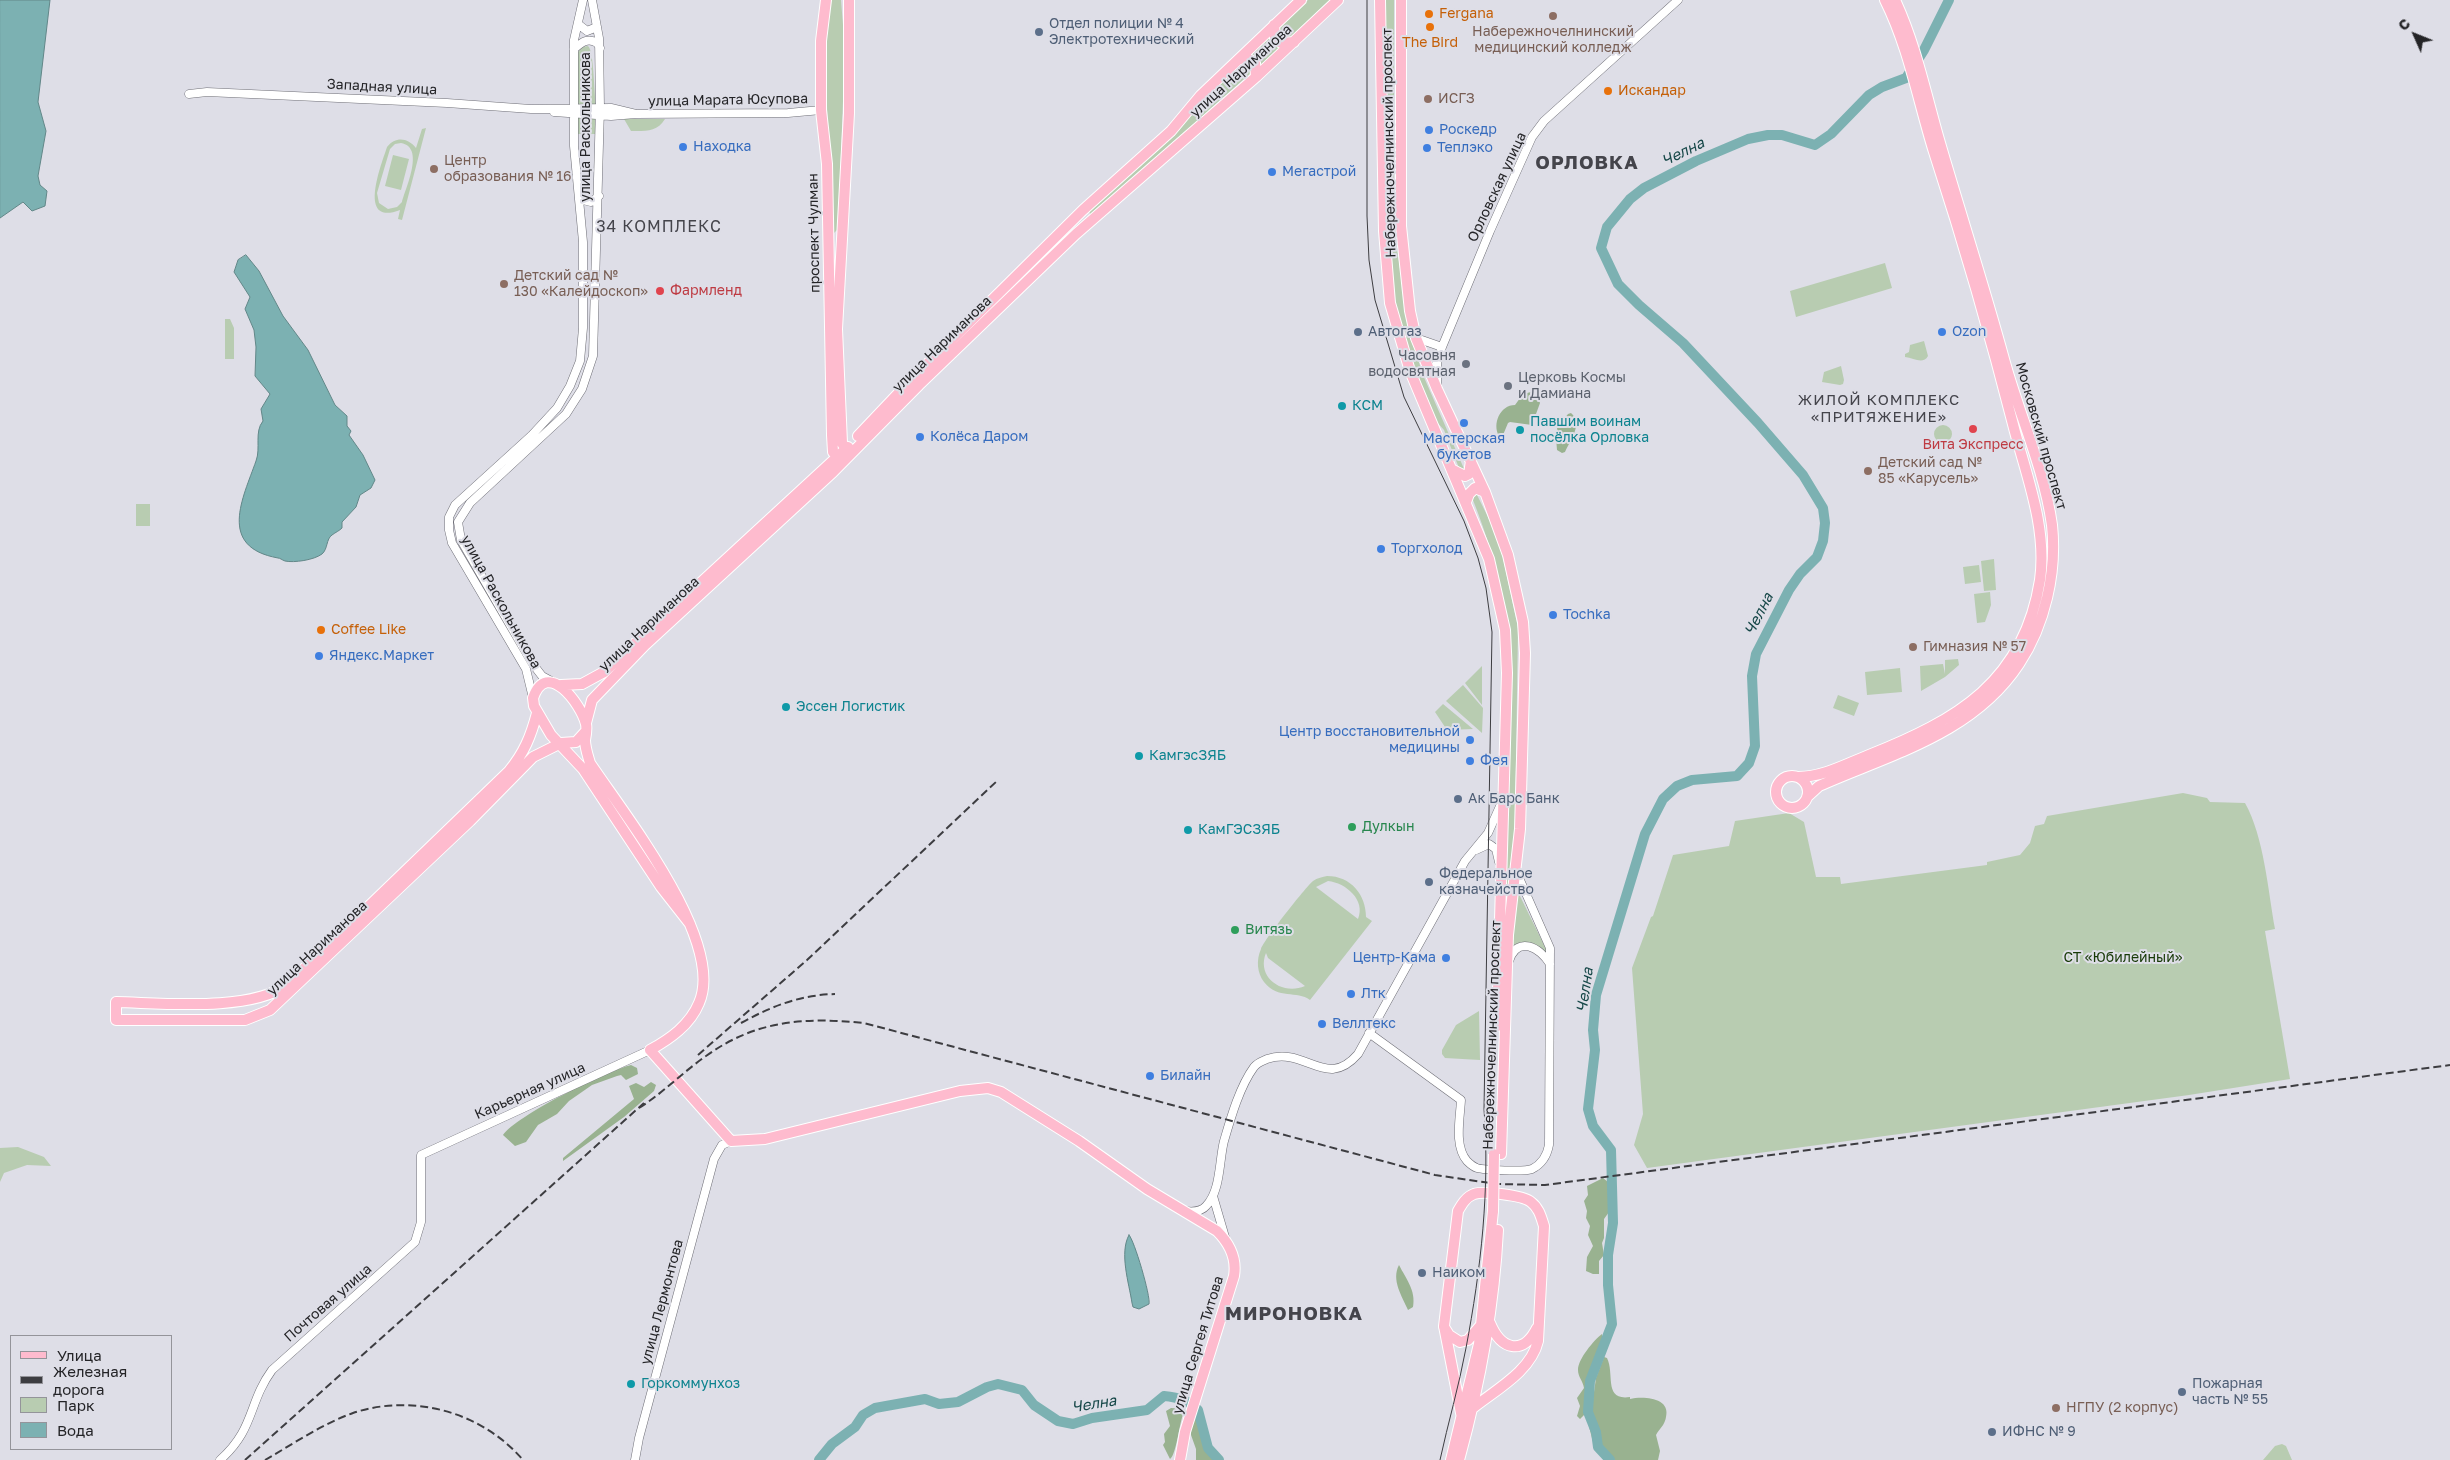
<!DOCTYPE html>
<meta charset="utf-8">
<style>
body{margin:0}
#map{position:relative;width:2450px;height:1460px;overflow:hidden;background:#dedee7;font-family:"Golos Text",sans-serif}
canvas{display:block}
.legend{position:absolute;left:10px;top:1335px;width:162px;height:115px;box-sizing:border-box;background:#dedee7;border:1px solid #94949a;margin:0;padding:6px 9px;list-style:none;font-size:15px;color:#242427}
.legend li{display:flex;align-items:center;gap:10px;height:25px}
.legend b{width:25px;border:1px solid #94949a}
.north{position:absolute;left:2390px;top:10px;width:50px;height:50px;-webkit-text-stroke:4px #dedee7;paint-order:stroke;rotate:314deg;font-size:14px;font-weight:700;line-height:20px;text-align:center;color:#242427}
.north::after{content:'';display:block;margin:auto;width:18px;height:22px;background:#242427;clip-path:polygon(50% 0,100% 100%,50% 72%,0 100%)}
</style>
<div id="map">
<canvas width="2450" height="1460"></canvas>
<ul class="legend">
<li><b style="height:6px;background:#febbce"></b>Улица</li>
<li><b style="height:6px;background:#3d3d41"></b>Железная дорога</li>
<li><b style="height:14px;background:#b8ccb1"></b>Парк</li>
<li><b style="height:14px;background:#7cb1b2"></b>Вода</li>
</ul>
<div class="north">С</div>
</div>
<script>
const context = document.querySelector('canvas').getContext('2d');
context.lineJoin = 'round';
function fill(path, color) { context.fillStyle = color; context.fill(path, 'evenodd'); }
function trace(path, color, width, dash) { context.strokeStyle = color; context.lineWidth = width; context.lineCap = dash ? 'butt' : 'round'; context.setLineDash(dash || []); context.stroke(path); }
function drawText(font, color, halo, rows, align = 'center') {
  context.font = font + ' "Golos Text",sans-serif'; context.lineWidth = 4; context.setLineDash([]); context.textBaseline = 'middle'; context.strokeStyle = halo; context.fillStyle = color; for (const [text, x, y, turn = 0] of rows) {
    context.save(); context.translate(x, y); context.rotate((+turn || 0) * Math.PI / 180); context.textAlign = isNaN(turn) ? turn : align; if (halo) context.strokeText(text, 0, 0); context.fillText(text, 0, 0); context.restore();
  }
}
fill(new Path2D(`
 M830,0H841L845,50L838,229L834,233L832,230L831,156L828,140L825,37Z
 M1308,0H1330L1288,40L1280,38L1278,31L1280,27Z
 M1386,0H1394V105L1392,129H1386Z
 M1270,32L1285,46L1260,69L1248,54Z
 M588,46C594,50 594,95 596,105L578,104V52L582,47Z
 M1249,61L1252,72L1210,109L1187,133L1091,216L1090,214L1089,210L1240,63Z
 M577,118H595V134H577Z
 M624,119H665C657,132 646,131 631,131Z
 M426,128L402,220L398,219L400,210C356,227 382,163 387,147C396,136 408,138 416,148L422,129ZM401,143C425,147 406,187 402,202L397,207L388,209L379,203L377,193L390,149L395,144Z
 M1388,135L1392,137L1397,248L1409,331L1423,375L1465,471L1461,473L1444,430L1435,420L1421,390L1396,306L1388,252Z
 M393,155L409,159L401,190L385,186Z
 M1885,263L1892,288L1796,317L1790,291Z
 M225,319H230L234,328V359H225Z
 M1924,341L1928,356C1923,365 1914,358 1905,357V354L1909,352L1910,345Z
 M1841,366L1844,380L1843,384L1840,385L1822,382L1824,372Z
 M1934 434a9 9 0 1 1 18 0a9 9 0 1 1-18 0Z
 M1476,493L1494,529L1503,558L1518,628L1515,828L1504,930L1507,623C1500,579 1488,537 1471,495Z
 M136,504H150V526H136Z
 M1994,559L1996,590L1984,591L1981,561Z
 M1979,565L1981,582L1965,584L1963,567Z
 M1990,592L1991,605L1985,622L1977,623L1974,594Z
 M1958,659L1959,665L1945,677L1921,691L1920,666L1943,664L1945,674V660Z
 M1482,666V705L1465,683Z
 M1900,668L1902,692L1867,695L1865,672Z
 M1463,685L1483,708L1482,733L1446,701Z
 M1838,695L1859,703L1854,716L1833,708Z
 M1443,704L1473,729L1447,730L1435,712Z
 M2183,793L2207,798L2210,802L2245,803C2264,837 2268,890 2275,929L2265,931L2290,1079L2189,1095L1647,1168L1634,1145L1643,1114L1632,968L1651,917L1653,916L1673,855L1729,846L1735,821L1789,813L1804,822L1816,877H1840L1841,884L1987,865V862L2020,855L2030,843L2035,826L2044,824L2047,816Z
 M1327,876C1351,876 1366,895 1366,917L1372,921L1310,1000C1297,990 1278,1000 1264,982C1257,973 1256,960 1261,949C1264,940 1305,888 1313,881C1317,878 1323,877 1327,876ZM1328,881C1346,883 1366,900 1358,919L1316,887ZM1266,953L1268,958L1305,986C1282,996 1256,977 1266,953Z
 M1518,892L1547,951V953L1532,944L1509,952Z
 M1479,1011L1480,1060L1445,1058L1442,1054V1050L1456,1025Z
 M18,1147L44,1157L51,1166L27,1165L4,1173L0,1182V1148Z
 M2282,1444L2286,1446L2292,1460H2263L2275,1446Z`), '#b8ccb1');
fill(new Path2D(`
 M1531,392L1537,395L1540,403L1532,425L1510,422L1508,423L1503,435L1499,436C1492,424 1500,405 1515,405L1523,394Z
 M1571,413C1583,424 1571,439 1565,452L1562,453L1557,450L1556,438L1558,433L1557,428L1568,414Z
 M631,1065L637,1068L638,1074L626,1080L621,1075L617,1076L592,1085L569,1101L557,1114L538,1125L526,1142L515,1146L503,1135C516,1116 606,1071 631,1065Z
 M651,1082L656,1085L654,1091L624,1117L563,1161V1158L634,1099L629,1086L636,1083L644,1087Z
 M1603,1178L1608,1182L1609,1212L1604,1219V1238L1602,1243L1604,1255L1599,1261V1274H1593L1586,1271L1587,1257L1593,1246L1588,1235L1590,1226L1586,1218L1587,1211L1584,1201L1588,1195L1587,1186Z
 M1399,1265C1406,1279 1416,1290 1413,1307L1408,1310C1402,1296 1391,1280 1399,1265Z
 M1602,1334V1341L1594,1360L1588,1388L1592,1393L1591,1398L1586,1400L1585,1414L1580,1419L1577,1416L1580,1406L1577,1398L1584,1388C1583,1381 1578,1377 1578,1370C1578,1359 1594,1340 1602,1334Z
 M1604,1357L1607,1358C1615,1374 1603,1401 1630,1397V1399C1642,1396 1671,1397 1666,1417C1665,1425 1659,1429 1656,1435L1660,1451L1658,1460H1615L1593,1442L1587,1419L1592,1406L1596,1378Z
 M1171,1408L1185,1409C1179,1421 1177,1454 1170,1459L1163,1445L1165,1442L1164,1434L1170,1426L1166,1411Z
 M1196,1416L1204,1449L1216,1460H1196V1449L1191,1435V1418Z`), '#99b290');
const water = new Path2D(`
 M0,0H50L38,102L46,131L38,176L40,185L47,191L45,206L32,211L23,202L0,218Z
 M246,255L259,271L283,316L308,350L335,405L347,416V426L351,431L349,435L363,455L375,480L371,488L360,495L356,507L342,522V528C339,531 336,532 332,535C326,539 328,549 322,554C314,560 294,563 285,561C282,560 280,558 278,558C217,547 243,498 256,461C261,448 254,432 263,421L261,409L270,394L255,376L256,347L254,330L245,309L250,297L234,272L238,260Z
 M1129,1235C1134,1239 1151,1297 1149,1304L1139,1309L1133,1307L1132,1303C1129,1283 1119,1253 1129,1235Z`);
fill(water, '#7cb1b2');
trace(water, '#628788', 1);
trace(new Path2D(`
 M819,1460L832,1444L855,1427L863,1415L875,1408L925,1399L939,1404L958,1402L987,1387L998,1384L1022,1390L1034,1405L1058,1421L1073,1424L1092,1418L1147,1410L1164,1396C1176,1397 1190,1401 1198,1410L1208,1448L1219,1460
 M1610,1460L1598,1447L1596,1432L1588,1412L1590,1381L1612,1324L1608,1285V1255L1613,1223L1611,1150L1593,1126L1588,1109L1595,1050L1593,1030L1596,995L1645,834L1663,799L1677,786L1692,780L1737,776L1749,763L1755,746L1752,676L1756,654L1789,590L1800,574L1817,557L1823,541L1825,523L1823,508L1803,475L1758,423L1683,343L1639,305L1618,284L1601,248L1607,227L1630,199L1644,188L1696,161L1748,139L1768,135H1782L1815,145L1831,134L1869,95L1882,87L1906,78L1924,50L1949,0`), '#7cb1b2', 10);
const minor = new Path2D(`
 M578,24L587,31L597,27
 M574,49C581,43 587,37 597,43L600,48
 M189,94L207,92L447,103L531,109L611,108L636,114
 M554,112L611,116L636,114L788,113L821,110
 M579,196L583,200L591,202L599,196
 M1416,338L1442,347
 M1437,385V363L1442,347L1490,231L1532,137L1544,121L1678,0
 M553,682L542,676L532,663L461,540L458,522L470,503L566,414L582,389L593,356L600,108L599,38L592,0
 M533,698L526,669L452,543L449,530V517L455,505L532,435L557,408L570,386L580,361L583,328V242L574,146V40L583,0
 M1476,850L1489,844L1496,849L1499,862
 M1509,961C1517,935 1540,947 1550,964
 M1369,1033L1461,1100C1460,1119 1454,1146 1467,1161C1469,1163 1474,1167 1477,1168C1484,1170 1525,1172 1532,1169C1542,1164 1547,1156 1549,1145L1550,948L1516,871
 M1213,1196L1225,1237
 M1185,1211C1193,1212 1201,1212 1206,1206C1221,1191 1219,1160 1224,1141C1231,1117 1240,1086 1254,1067C1258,1062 1263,1061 1267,1059C1306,1046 1326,1091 1358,1054L1465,861L1488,833L1501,804
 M220,1460C255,1429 248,1403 272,1370L415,1242L421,1222V1155L650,1050
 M635,1460L639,1438L714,1159L722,1145L731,1141`);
const major = new Path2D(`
 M826,0L821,41V110L827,164L832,435L833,452L840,461
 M1380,0L1384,231L1390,303L1410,371L1489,559L1505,630L1507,673L1497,1026
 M1401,0V226L1410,311L1416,338L1437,389L1485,492L1508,555L1523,622L1525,653L1520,829L1508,935L1501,1154
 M1274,25L1275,38L1281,43L1294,42
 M1238,60L1245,57L1255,63L1256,77
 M858,436L913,378L1083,210L1171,131L1201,95L1301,0
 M849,454L842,443L837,329L849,113V0
 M1453,470L1465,476L1469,474L1471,461
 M1466,502L1469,494L1475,488L1485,492
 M561,685L582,684L604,672L848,447
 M537,713C531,736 524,753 509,771L287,985C249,1012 163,1003 116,1002V1020H245L270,1010L470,821L533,757L561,743L576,742L586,731
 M586,723L592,700L645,645L833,472L919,385L1076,234L1256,77L1338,0
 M1776 792a16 16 0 1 1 32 0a16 16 0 1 1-32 0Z
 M1798,777C1823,777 1846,764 1869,755C1957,720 2024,682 2040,580C2047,530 2028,480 2015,432C1991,338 1964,244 1934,152C1918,101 1909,48 1885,0
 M1807,797L1819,786C1891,754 1973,734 2019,664C2045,625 2057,572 2052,525C2044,468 2019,414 2004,359C1984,286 1961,215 1940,143C1926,95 1916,45 1895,0
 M690,924L661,887L583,769L551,735L534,706L533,698C547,658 581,704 586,724C587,729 586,735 585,740C585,748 588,756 590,763C624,814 726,942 699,1003C690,1025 670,1039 650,1050L731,1141L765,1139L960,1091L988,1088L1001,1092L1079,1141L1147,1189L1217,1231C1230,1244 1237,1258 1234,1276L1185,1432L1180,1460
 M1490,1323C1501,1350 1523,1356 1537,1328
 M1444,1327L1449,1335L1460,1342L1468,1340L1481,1325
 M1462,1418L1444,1326L1458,1211C1462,1204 1466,1197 1474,1194C1483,1191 1523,1195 1531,1202C1539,1208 1541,1217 1544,1226L1538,1341C1531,1371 1497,1389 1473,1408
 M1451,1460L1479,1344L1493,1211
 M1459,1460C1480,1384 1494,1309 1498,1230`);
trace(minor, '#6f6f77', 9);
trace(major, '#fff', 12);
trace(minor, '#fff', 8);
trace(major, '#febbce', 10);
trace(new Path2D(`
 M1367,0V216L1369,260L1375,300L1404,397L1464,521L1478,558L1486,588L1492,632L1484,1109C1490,1189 1481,1269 1466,1348C1459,1386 1448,1423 1440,1460`), '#3d3d41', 1);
trace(new Path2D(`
 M741,1023C772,1006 800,995 835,994
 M698,1055L807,960L997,781
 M639,1108C663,1093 683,1072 706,1056C756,1020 805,1017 864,1023L1435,1175L1497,1184L1545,1185L2450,1065
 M245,1460L644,1103
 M265,1460C293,1444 322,1424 353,1413C413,1393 482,1412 523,1460`), '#3d3d41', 2, [8, 4]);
const majorBridge = new Path2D(`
 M1493,1211L1494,1154`);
trace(majorBridge, '#fff', 12, []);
trace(majorBridge, '#febbce', 10);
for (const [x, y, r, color] of [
 [1429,14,5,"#e8710a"],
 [1553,16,5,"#8d6e63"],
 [1430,27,5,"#e8710a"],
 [1039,32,5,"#5c6f8a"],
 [1608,91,5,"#e8710a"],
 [1428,99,5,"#8d6e63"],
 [1429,130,5,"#3f7fe0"],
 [683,147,5,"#3f7fe0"],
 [1427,148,5,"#3f7fe0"],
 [434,169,5,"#8d6e63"],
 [1272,172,5,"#3f7fe0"],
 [504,284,5,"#8d6e63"],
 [660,291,5,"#e0444e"],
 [1358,332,5,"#5c6f8a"],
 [1942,332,5,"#3f7fe0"],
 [1466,364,5,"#6b7280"],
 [1508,386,5,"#6b7280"],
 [1342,406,5,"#0f9aa8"],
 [1464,423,5,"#3f7fe0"],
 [1973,429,5,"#e0444e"],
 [1520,430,5,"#0f9aa8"],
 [920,437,5,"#3f7fe0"],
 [1868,471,5,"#8d6e63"],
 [1381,549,5,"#3f7fe0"],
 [1553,615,5,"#3f7fe0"],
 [321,630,5,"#e8710a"],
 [1913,647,5,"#8d6e63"],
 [319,656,5,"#3f7fe0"],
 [786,707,5,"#0f9aa8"],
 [1470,740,5,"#3f7fe0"],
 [1139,756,5,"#0f9aa8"],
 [1470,761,5,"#3f7fe0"],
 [1458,799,5,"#5c6f8a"],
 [1352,827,5,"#2e9e5b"],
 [1188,830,5,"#0f9aa8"],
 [1429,882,5,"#5c6f8a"],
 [1235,930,5,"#2e9e5b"],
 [1446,958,5,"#3f7fe0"],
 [1351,994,5,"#3f7fe0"],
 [1322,1024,5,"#3f7fe0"],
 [1150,1076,5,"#3f7fe0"],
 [1422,1273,5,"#5c6f8a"],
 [631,1384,5,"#0f9aa8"],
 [2182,1392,5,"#5c6f8a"],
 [2056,1408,5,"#8d6e63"],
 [1992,1432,5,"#5c6f8a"]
]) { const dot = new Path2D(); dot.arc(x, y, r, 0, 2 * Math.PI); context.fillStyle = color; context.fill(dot); trace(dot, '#dedee7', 2); }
drawText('14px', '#c56008', '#dedee7', [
 ["Fergana",1439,14],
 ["The Bird",1430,43,"center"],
 ["Искандар",1618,91],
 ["Coffee Like",331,630]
], 'left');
drawText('14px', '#4e5e75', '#dedee7', [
 ["Отдел полиции № 4",1049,24],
 ["Электротехнический",1049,40],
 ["Автогаз",1368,332],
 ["Ак Барс Банк",1468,799],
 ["Федеральное",1439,874],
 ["казначейство",1439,890],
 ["Наиком",1432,1273],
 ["Пожарная",2192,1384],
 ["часть № 55",2192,1400],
 ["ИФНС № 9",2002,1432]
], 'left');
drawText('14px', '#785e54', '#dedee7', [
 ["Набережночелнинский",1553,32,"center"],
 ["медицинский колледж",1553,48,"center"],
 ["ИСГЗ",1438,99],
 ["Центр",444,161],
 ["образования № 16",444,177],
 ["Детский сад №",514,276],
 ["130 «Калейдоскоп»",514,292],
 ["Детский сад №",1878,463],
 ["85 «Карусель»",1878,479],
 ["Гимназия № 57",1923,647],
 ["НГПУ (2 корпус)",2066,1408]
], 'left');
drawText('14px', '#242427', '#dedee7', [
 ["улица Нариманова",1241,71,-42],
 ["Западная улица",382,87,3],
 ["улица Марата Юсупова",728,100,-1],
 ["улица Раскольникова",586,127,-90],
 ["Набережночелнинский проспект",1389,143,-91],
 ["Орловская улица",1497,187,-65],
 ["проспект Чулман",814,233,-91],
 ["улица Нариманова",942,344,-44],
 ["Московский проспект",2041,436,74],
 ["улица Раскольникова",501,602,61],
 ["улица Нариманова",649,624,-43],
 ["улица Нариманова",317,948,-43],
 ["Набережночелнинский проспект",1492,1035,-88],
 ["Карьерная улица",530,1091,-24],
 ["улица Лермонтова",662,1302,-75],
 ["Почтовая улица",328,1303,-41],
 ["улица Сергея Титова",1198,1345,-73]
]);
drawText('14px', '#366cbe', '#dedee7', [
 ["Роскедр",1439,130],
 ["Находка",693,147],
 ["Теплэко",1437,148],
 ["Мегастрой",1282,172],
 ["Ozon",1952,332],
 ["Колёса Даром",930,437],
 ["Мастерская",1464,439,"center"],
 ["букетов",1464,455,"center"],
 ["Торгхолод",1391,549],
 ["Tochka",1563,615],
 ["Яндекс.Маркет",329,656],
 ["Центр восстановительной",1460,732,"right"],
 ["медицины",1460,748,"right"],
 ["Фея",1480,761],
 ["Центр-Кама",1436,958,"right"],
 ["Лтк",1361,994],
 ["Веллтекс",1332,1024],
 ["Билайн",1160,1076]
], 'left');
drawText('14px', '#be3a42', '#dedee7', [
 ["Фармленд",670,291],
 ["Вита Экспресс",1973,445,"center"]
], 'left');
drawText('14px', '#5b616d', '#dedee7', [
 ["Часовня",1456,356],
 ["водосвятная",1456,372],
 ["Церковь Космы",1518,378,"left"],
 ["и Дамиана",1518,394,"left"]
], 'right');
drawText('14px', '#0d838f', '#dedee7', [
 ["КСМ",1352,406],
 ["Павшим воинам",1530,422],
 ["посёлка Орловка",1530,438],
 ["Эссен Логистик",796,707],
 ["КамгэсЗЯБ",1149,756],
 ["КамГЭСЗЯБ",1198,830],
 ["Горкоммунхоз",641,1384]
], 'left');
drawText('14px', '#27864d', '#dedee7', [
 ["Дулкын",1362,827],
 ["Витязь",1245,930]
], 'left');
drawText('14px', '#183a08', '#dedee7', [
 ["СТ «Юбилейный»",2123,958]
]);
drawText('italic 15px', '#164748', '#dedee7', [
 ["Челна",1683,152,-26],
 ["Челна",1759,614,-63],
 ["Челна",1585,990,-82],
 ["Челна",1094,1404,-9]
]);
context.letterSpacing = '1px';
drawText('15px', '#44444b', '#dedee7', [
 ["ЖИЛОЙ КОМПЛЕКС",1879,400],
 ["«ПРИТЯЖЕНИЕ»",1879,417]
]);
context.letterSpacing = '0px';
context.letterSpacing = '1px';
drawText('16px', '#44444b', '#dedee7', [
 ["34 КОМПЛЕКС",659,227]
]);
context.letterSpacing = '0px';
context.letterSpacing = '1px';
drawText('bold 19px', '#44444b', '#dedee7', [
 ["ОРЛОВКА",1587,163],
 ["МИРОНОВКА",1294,1314]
]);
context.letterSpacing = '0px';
</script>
